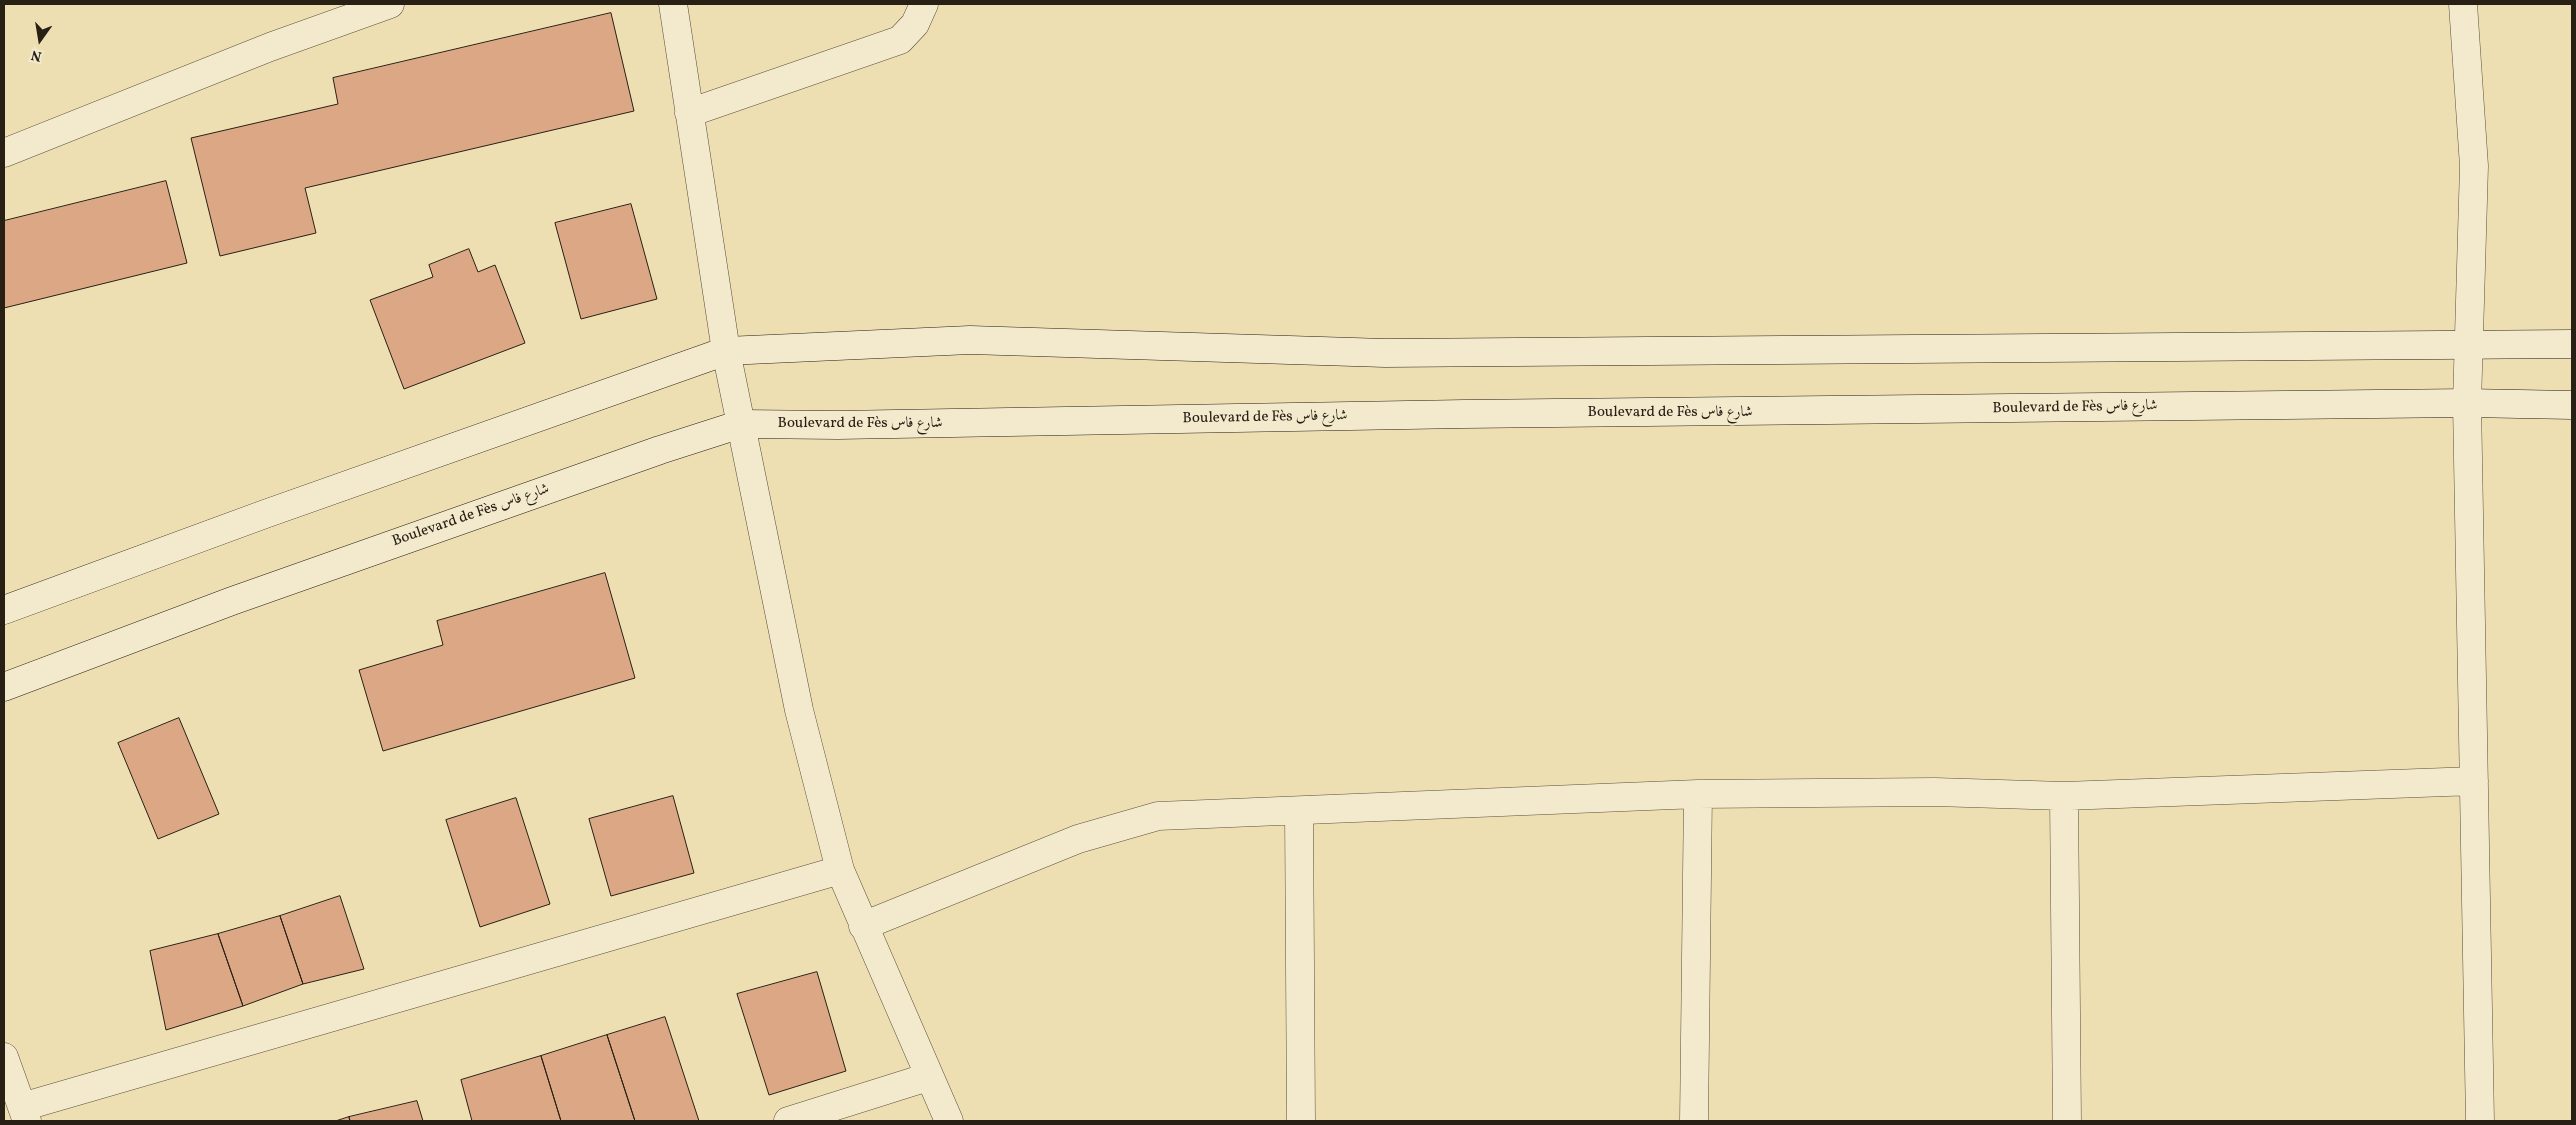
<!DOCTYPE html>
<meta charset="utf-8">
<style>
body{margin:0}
#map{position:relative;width:2576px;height:1125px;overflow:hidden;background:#eddfb2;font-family:Vollkorn,serif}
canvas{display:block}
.frame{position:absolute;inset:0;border:5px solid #282015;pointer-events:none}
.north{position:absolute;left:15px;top:15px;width:50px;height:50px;-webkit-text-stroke:4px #f3eacd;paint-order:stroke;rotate:193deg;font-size:14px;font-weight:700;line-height:20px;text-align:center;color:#282015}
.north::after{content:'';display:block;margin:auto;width:18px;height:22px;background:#282015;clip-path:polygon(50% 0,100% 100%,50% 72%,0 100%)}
</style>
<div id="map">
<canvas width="2576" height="1125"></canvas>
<div class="frame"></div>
<div class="north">N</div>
</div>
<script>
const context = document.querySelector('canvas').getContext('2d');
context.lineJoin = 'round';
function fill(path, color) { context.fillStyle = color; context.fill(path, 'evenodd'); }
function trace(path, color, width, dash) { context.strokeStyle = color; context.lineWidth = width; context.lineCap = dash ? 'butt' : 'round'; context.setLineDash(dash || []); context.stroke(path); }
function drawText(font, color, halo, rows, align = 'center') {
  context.font = font + ' Vollkorn,Amiri,serif'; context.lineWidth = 4; context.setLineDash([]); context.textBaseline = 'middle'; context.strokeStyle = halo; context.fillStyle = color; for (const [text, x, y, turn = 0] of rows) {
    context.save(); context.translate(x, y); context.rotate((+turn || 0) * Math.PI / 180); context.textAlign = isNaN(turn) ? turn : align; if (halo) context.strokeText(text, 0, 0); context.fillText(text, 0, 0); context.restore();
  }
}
const building = new Path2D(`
 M611,13L634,111L305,188L316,233L220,256L191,138L338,104L333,78Z
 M166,181L187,263L4,308V221Z
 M631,204L657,299L581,319L555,223Z
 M469,249L478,272L495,265L525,343L404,389L370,300L433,277L429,265Z
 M605,573L635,678L383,751L359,670L443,645L437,621Z
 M179,718L219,814L158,839L118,743Z
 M673,796L694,873L611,896L589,819Z
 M516,798L550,904L480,927L446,820Z
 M340,896L364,969L303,984L280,916Z
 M280,916L303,984L243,1006L218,934Z
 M218,934L243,1006L166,1030L150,951Z
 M817,972L846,1071L769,1095L737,994Z
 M665,1017L699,1121H635L607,1035Z
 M607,1035L635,1121H561L541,1056Z
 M541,1056L561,1121H472L461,1080Z
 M417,1101L423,1121H350L349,1117Z
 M349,1117L350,1121H336Z`);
fill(building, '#dca785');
trace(building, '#282015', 1);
const minor = new Path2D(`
 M673,4L726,351L799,710L840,870L949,1121
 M2463,4L2474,166L2467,403L2480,1121
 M689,113L900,40L915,24L924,4
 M4,153L270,47L390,4
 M2064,796L2067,1121
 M1299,811L1301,1121
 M863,926L1078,839L1158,816L1698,794L1935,792L2064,796L2474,781
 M4,1057L27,1121
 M22,1107L840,870
 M788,1121L928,1077
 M1694,1121L1698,794`);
const secondary = new Path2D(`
 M4,610L265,514L726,351L970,340L1385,353L2572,344
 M4,687L232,601L660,450L741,424L838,425L1464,414L2467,403L2572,405`);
trace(minor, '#59503c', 29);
trace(secondary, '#282015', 29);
trace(minor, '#f3eacd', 28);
trace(secondary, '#f3eacd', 28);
drawText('15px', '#282015', '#f3eacd', [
 ["Boulevard de Fès شارع فاس",2075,408,-1],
 ["Boulevard de Fès شارع فاس",1670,413],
 ["Boulevard de Fès شارع فاس",1265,418,-1],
 ["Boulevard de Fès شارع فاس",860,424],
 ["Boulevard de Fès شارع فاس",471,516,-19]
]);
</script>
